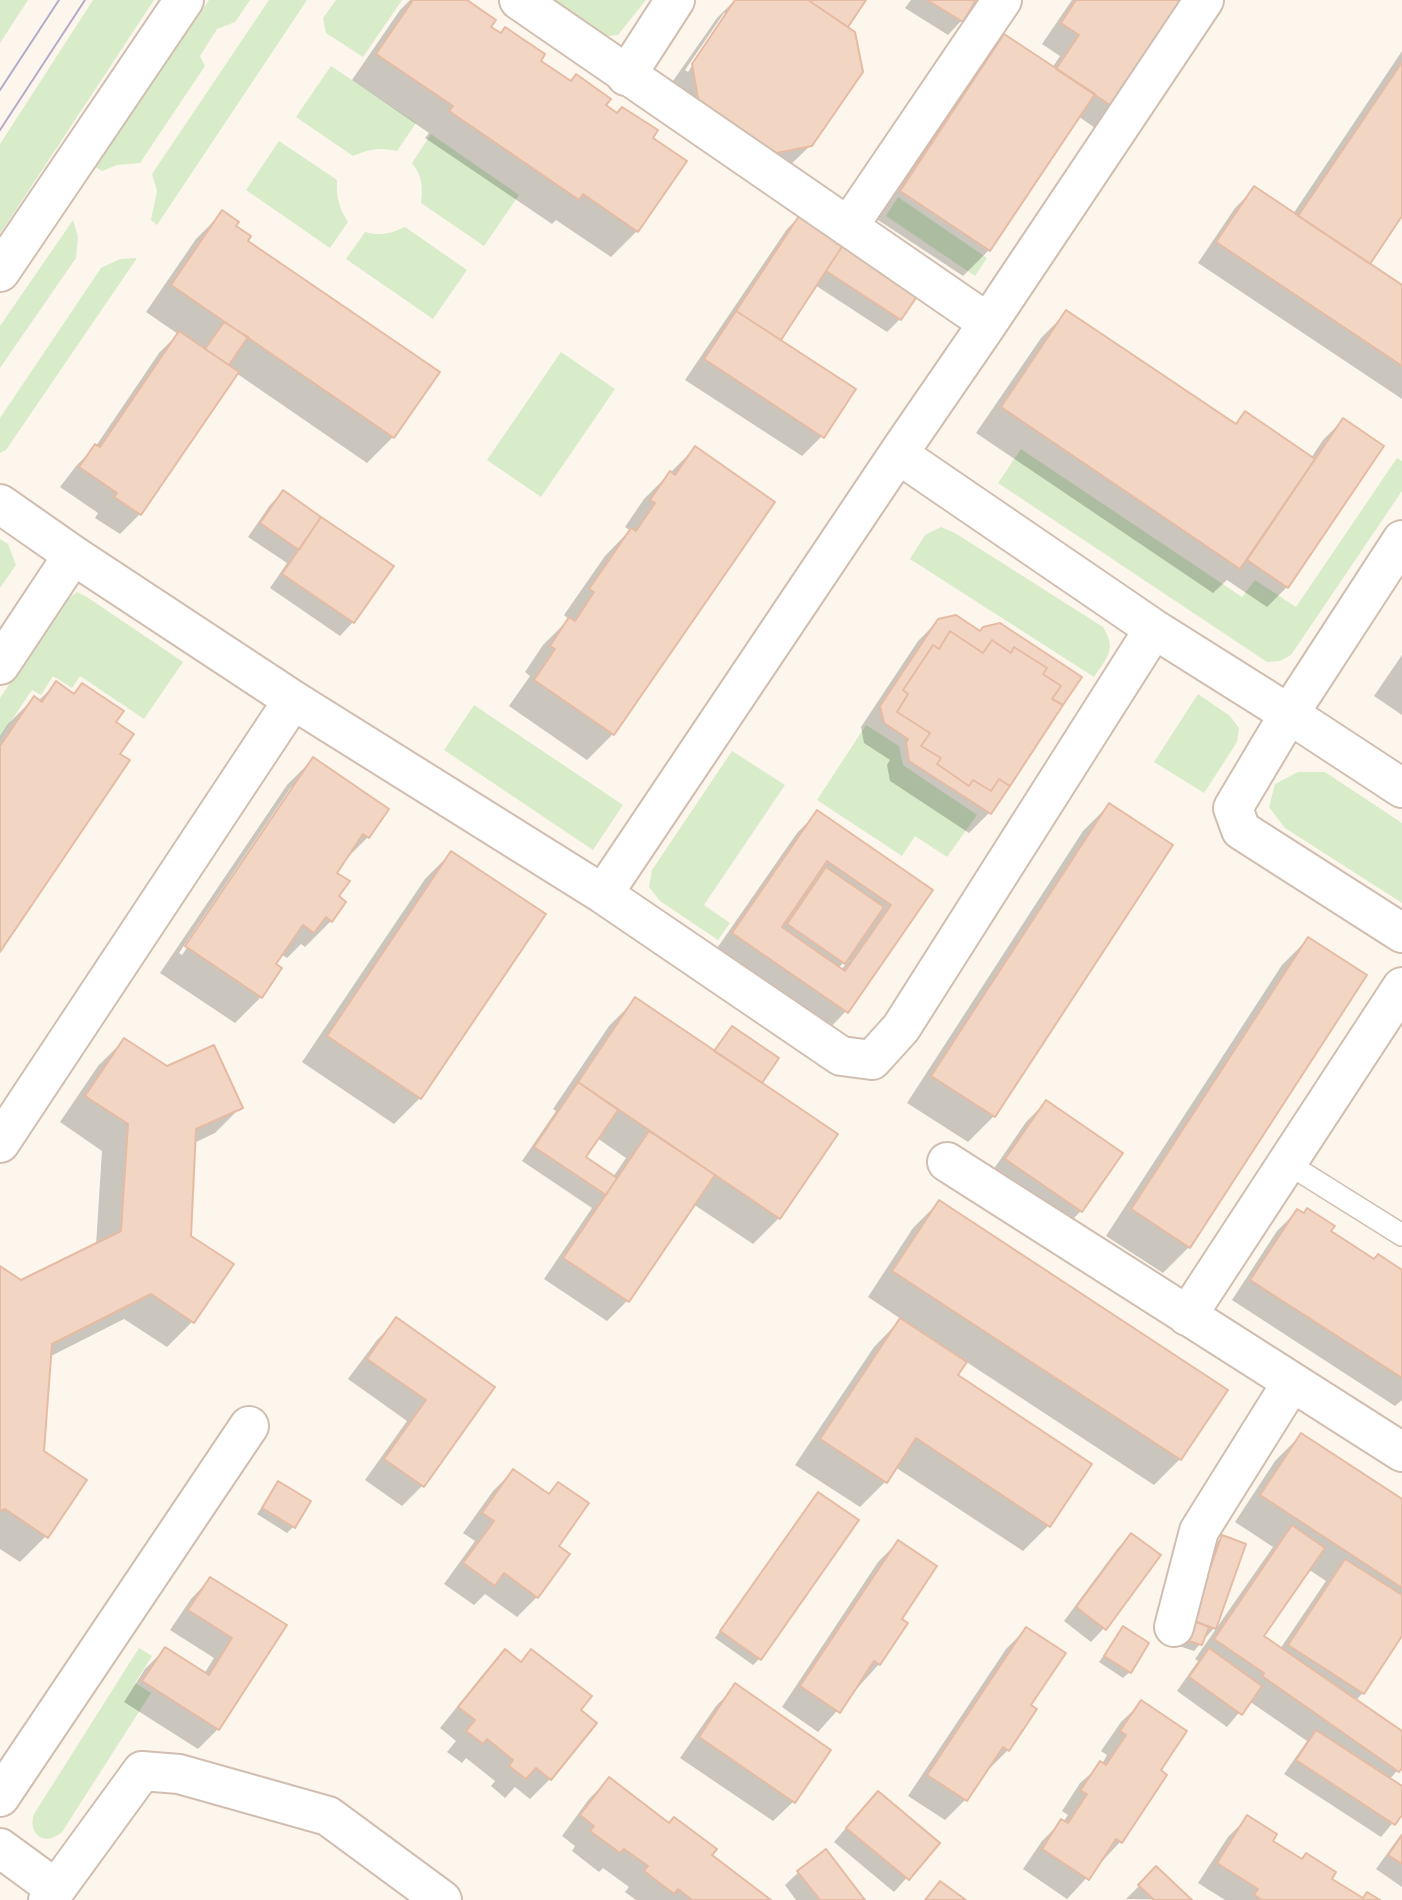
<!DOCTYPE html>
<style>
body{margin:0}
canvas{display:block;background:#fdf6ec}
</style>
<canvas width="1402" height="1900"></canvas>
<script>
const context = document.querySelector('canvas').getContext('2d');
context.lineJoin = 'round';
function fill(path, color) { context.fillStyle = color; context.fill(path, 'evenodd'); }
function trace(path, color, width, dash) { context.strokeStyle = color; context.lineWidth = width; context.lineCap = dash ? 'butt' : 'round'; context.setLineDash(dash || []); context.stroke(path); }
fill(new Path2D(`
 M0,0H28L0,43Z
 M93,0H154L0,234V144Z
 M209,0H250L235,22L217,29L200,56L205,66L140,163L117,165L102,171L95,167Z
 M269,0H307L157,225L151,220L157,191L152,174Z
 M336,0H402L363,57L326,33L323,18Z
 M544,0H646L618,35L597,37Z
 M331,66L416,123L397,151C380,147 369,149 353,156L296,117Z
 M431,134L519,195L484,246L421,203C423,186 422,176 412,163Z
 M279,141L337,180C336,197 339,208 348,222L330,248L246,190Z
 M898,197L987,258L975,276L886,216Z
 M73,220L78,237L76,258L0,368V326Z
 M405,227L467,270L433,319L346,259L365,232C380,236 390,234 405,227Z
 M137,258L6,450L0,453V418L101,268L120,259Z
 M561,352L615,389L541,497L487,460Z
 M1021,449L1242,597L1255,580L1296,607L1397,458L1402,461V491L1291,655L1280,661L1267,662L998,483Z
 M941,527L955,533L1103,627C1117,650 1107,657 1094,677L910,559L925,535Z
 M0,539L8,544L16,565L0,588Z
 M77,592L87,597L183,662L144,719L80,676L72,688L53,676L41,695L32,690L0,737V698L65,601Z
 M1198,694L1230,716L1239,728L1237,742L1204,793L1154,762Z
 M474,705L623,805L593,850L444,750Z
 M866,725L899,746L903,765L977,815L947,857L915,836L902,856L817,800Z
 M732,751L785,785L704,905L730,923L718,940L660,901L649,887L652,870Z
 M1298,772H1325L1402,823V903L1285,828L1269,807L1275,784Z
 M139,1648L152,1656L135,1683L151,1693L62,1832C46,1847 27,1835 34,1814Z`), '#d8ecc9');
fill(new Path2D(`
 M410,0H464L489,28L650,138L637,231L611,257L556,220L552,224L425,138L429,133L352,80L400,10Z
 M735,0H864L845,28L811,145L784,171L745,179L673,131L666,91L717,18ZM724,13H728L688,72L685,70Z
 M911,0H974L961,21L948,35L905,8Z
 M1072,0H1187L1115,108L1095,128L1078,116L989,250L963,276L875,218L979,63L1005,37L1052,68L1060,56L1042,44Z
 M1402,51V213L1368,264L1402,287V399L1198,263L1235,208L1255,188L1293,214Z
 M222,213L393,437L367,463L236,373L140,514L120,534L95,518L98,513L60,487L76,466L96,446L159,353L178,334L146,312L196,239Z
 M801,215L900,319L887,332L815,285L778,340L822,436L802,456L685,380L787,229Z
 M1067,312L1234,425L1245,413L1311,458L1323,440L1343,420L1287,587L1267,607L1227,580L1213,593L976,433L1041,338Z
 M695,448L613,734L587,760L509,706L530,676L525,672L543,645L569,619L564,615L605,556L630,530L625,527L644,499Z
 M283,492L353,622L340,636L270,588L287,563L248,537L270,505Z
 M939,620L979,632L1080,677L989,813L969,833L890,781L887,765L890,760L864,743L861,727L918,641Z
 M1402,655V715L1374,696Z
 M56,684L72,695L82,685L114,723L0,949V736L8,724L34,698L38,701Z
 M313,759L368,837L342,863L335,874L337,897L331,921L305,947L301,944L287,958L281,954L274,965L261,997L235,1023L160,973L287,785ZM291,787H295L182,955L179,953Z
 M1109,805L1170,845L994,1116L968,1142L907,1103L1083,831Z
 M817,813L930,891L846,1011L827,1031L713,954L797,833ZM847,959L849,960L841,970L838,968Z
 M451,853L420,1098L394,1124L302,1062L425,879Z
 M1308,939L1189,1247L1163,1273L1106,1236L1282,965Z
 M635,1000L713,1052L732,1028L761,1082L779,1218L753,1244L693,1204L627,1301L607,1321L544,1279L592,1208L522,1161L556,1111L553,1109L609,1026ZM597,1138L626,1158L613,1177L584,1157Z
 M124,1040L167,1068L241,1107L215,1133L194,1143L189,1237L193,1321L167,1347L124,1319L49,1357L43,1452L46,1536L20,1562L0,1549V1268L21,1282L96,1245L102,1151L60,1122L98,1066Z
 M1046,1102L1081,1211L1061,1231L987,1179L1026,1122Z
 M939,1202L1225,1390L1180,1459L1154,1485L965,1361L956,1376L1049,1525L1023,1551L895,1467L886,1481L860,1507L795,1465L874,1347L901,1319L868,1297L913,1228Z
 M1297,1211L1373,1261L1402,1272V1400L1395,1406L1232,1300L1277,1231Z
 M397,1320L492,1388L422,1486L402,1506L365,1480L407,1421L348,1379L377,1340Z
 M1301,1435L1402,1501V1633L1363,1693L1355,1701L1402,1733V1765L1389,1780L1402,1788V1812L1381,1837L1284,1774L1307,1741L1249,1701L1227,1727L1177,1691L1198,1661L1195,1659L1273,1547L1235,1522L1275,1461ZM1308,1569L1326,1581L1280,1649L1262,1636Z
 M513,1471L547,1495L558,1484L556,1546L537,1597L517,1617L485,1594L474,1605L444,1584L475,1541L463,1533L493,1491Z
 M279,1483L293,1527L287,1533L257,1514Z
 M818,1494L759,1659L753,1665L715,1638Z
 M1131,1535L1104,1628L1091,1642L1064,1621L1118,1548Z
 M1222,1537L1214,1628L1194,1651L1179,1646L1209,1550Z
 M898,1542L899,1619L879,1664L818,1732L782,1707L878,1562Z
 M210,1579L284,1626L218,1729L198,1749L124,1702L145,1669L165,1649L204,1674L214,1658L170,1630L191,1599Z
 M1026,1629L1028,1706L1008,1750L988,1770L986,1769L965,1800L945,1820L908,1796L1006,1649Z
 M1123,1629L1130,1672L1123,1678L1099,1662Z
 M531,1651L579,1710L595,1723L550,1779L530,1799L515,1787L505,1798L491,1786L495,1781L466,1758L462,1763L447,1752L456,1741L440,1728L485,1672L505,1652L519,1664Z
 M736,1686L793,1802L773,1821L680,1758L716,1706Z
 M1141,1703L1158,1771L1165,1775L1120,1842L1067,1899L1023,1869L1042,1841L1062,1821L1063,1822L1068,1815L1062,1811L1080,1783L1102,1764L1107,1755L1101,1751L1121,1722Z
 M609,1779L710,1856L768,1900H636L625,1892L629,1887L603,1868L599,1872L572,1851L575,1846L562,1836L589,1799Z
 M864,1807L938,1843L894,1892L834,1842Z
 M1248,1817L1271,1841L1361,1899L1367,1894L1376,1900H1225L1198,1883L1228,1837Z
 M1402,1833V1887L1376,1869Z
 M1156,1869L1189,1900L1126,1899Z
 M799,1872L863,1900H796L785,1885Z`), '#0003');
const building = new Path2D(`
 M413,0H467L496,20L491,27L501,33L505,27L545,54L541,61L571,81L576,74L611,99L606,105L617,113L622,107L658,130L653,138L687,161L638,232L583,194L579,200L449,111L453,106L376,54Z
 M735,0H808L855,32L863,72L812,146L772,154L699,104L692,64Z
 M808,0H866L848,27Z
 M927,0H976L963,22Z
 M1076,0H1189L1116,109L1056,69L1079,35L1061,23Z
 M1004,34L1095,94L990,251L900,191Z
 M1402,62V216L1370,264L1298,216Z
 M1254,186L1402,285V366L1216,242Z
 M222,210L239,222L236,226L251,236L248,241L440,372L394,438L171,285Z
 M801,213L845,242L781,340L736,311Z
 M845,242L920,292L901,320L826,271Z
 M1066,310L1236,424L1245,411L1315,459L1240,569L1001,407Z
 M736,311L856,389L824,438L704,359Z
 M224,322L248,337L229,365L205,349Z
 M179,331L239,372L141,515L114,497L117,493L79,467L95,444L100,447Z
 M1343,418L1384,446L1288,588L1247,560Z
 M695,446L775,502L614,735L534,680L555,649L550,646L569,617L575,621L594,592L589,589L631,528L636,531L655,503L650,500L670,471L675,475Z
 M283,490L321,517L299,550L260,523Z
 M321,517L394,566L354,623L282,574Z
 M956,615L980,631L983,627L1000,623L1082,677L1063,705L1052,699L1061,686L1043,674L1047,668L1014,647L1011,653L992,640L983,653L950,631L939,649L933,645L903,690L908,694L897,712L930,733L921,746L941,758L937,764L969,786L973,780L991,791L999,779L1010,786L991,814L909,761L906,743L908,739L884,723L880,706L938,619Z
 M950,631L983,653L992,640L1011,653L1014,647L1047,668L1043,674L1061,686L1052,699L1063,705L1010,786L999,779L991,791L973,780L969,786L937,764L941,758L921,746L930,733L897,712L908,694L903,690L933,645L939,649Z
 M56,681L74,694L82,683L124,711L116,722L134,734L120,754L130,760L0,952V746L34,696L42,702Z
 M313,757L389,809L369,838L363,834L337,873L350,881L339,896L346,902L332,922L326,917L314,933L303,925L276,964L282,968L262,998L185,946Z
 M1109,803L1173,845L995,1117L931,1076Z
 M817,810L933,890L848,1013L732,933ZM827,861L891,905L845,971L782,927Z
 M451,851L546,914L421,1099L327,1036Z
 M826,867L884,907L845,964L787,924Z
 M1308,937L1367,975L1190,1248L1131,1209Z
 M635,997L838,1134L780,1219L578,1082Z
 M732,1026L779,1058L762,1083L714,1051Z
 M124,1038L167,1066L214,1045L243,1108L196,1129L191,1236L234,1264L194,1323L151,1294L52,1344L44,1451L87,1480L48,1538L5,1509L0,1511V1266L21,1280L121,1231L128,1124L85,1096Z
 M578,1082L618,1110L586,1157L617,1178L606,1195L534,1147Z
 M1046,1100L1123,1153L1082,1212L1005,1159Z
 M649,1131L715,1175L629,1302L563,1258Z
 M939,1200L1228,1390L1181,1460L892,1271Z
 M1307,1208L1335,1226L1331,1231L1374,1259L1378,1254L1402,1270V1378L1250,1280L1297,1209L1304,1213Z
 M396,1317L495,1387L424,1487L384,1459L426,1400L367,1359Z
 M900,1318L967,1362L958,1375L1092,1464L1050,1527L916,1438L887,1483L820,1439Z
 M1301,1433L1402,1499V1588L1260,1495Z
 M513,1469L549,1494L558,1482L589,1503L559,1546L570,1554L538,1598L504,1573L495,1586L463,1563L494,1521L482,1513Z
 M278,1481L311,1501L295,1528L262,1508Z
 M818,1492L859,1520L761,1660L720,1631Z
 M1292,1525L1325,1548L1264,1636L1402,1731V1768L1399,1772L1262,1676L1264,1673L1214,1639Z
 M1131,1533L1161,1555L1106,1630L1076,1607Z
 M1222,1535L1246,1544L1216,1629L1191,1620Z
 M898,1540L937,1566L902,1619L908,1623L880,1665L874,1661L840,1713L800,1686Z
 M1345,1559L1402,1595V1636L1364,1694L1288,1645Z
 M210,1577L287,1625L219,1730L142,1681L165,1647L209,1675L232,1638L188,1610Z
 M1191,1620L1209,1627L1202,1645L1185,1640Z
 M1123,1626L1149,1643L1131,1673L1104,1656Z
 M1026,1627L1066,1653L1031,1705L1037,1709L1009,1751L1003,1747L967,1801L927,1775Z
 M1209,1648L1262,1686L1242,1715L1189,1677Z
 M505,1649L521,1662L531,1649L592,1696L581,1710L597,1723L551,1780L536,1768L526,1779L509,1766L513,1760L487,1739L483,1744L466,1731L475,1720L458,1707Z
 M735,1683L831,1750L795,1803L699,1737Z
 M1141,1700L1187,1731L1161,1770L1167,1775L1122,1843L1116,1839L1089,1880L1042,1849L1061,1819L1068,1823L1087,1794L1080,1791L1100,1761L1106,1765L1126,1735L1120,1731Z
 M1316,1730L1402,1786V1815L1395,1825L1296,1760Z
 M609,1777L669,1823L674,1817L717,1849L712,1855L771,1900H692L678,1889L674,1894L644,1871L648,1866L624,1849L620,1853L590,1831L594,1826L580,1815Z
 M878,1791L940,1843L909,1880L846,1828Z
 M1247,1815L1277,1834L1273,1841L1302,1859L1306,1853L1336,1872L1332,1879L1363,1898L1367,1892L1380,1900H1262L1254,1895L1258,1889L1217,1863Z
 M1402,1835V1864L1388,1855Z
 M826,1849L865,1900H820L797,1871Z
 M1156,1866L1192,1900H1154L1149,1895L1138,1885Z
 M940,1881L966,1900H925Z`);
fill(building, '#f3d5c3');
trace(building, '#e6bba3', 2);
const lane = new Path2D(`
 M1287,1163L1402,1235`);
const street = new Path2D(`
 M519,0L988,323L898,454L1154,629L1289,714L1233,808L1241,830L1402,933
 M626,76L675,0
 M848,227L1002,0
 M0,272L184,0
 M988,323L1204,0
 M0,504L73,555L293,700L603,894L841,1056L872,1060L901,1028L1154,629
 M1402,540L1289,714L1402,788
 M0,665L73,555
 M603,894L898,454
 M0,1143L293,700
 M947,1162L1402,1452
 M1187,1316L1402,987
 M1174,1627L1199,1531L1292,1382
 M0,1797L249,1426
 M0,1848L56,1889
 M48,1900L142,1771L179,1774L328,1816L442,1900`);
trace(lane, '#d1beb0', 24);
trace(street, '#d1beb0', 42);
trace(lane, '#fff', 21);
trace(street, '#fff', 38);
trace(new Path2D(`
 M0,90L59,0
 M0,130L85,0`), '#b9a8c9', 2);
</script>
